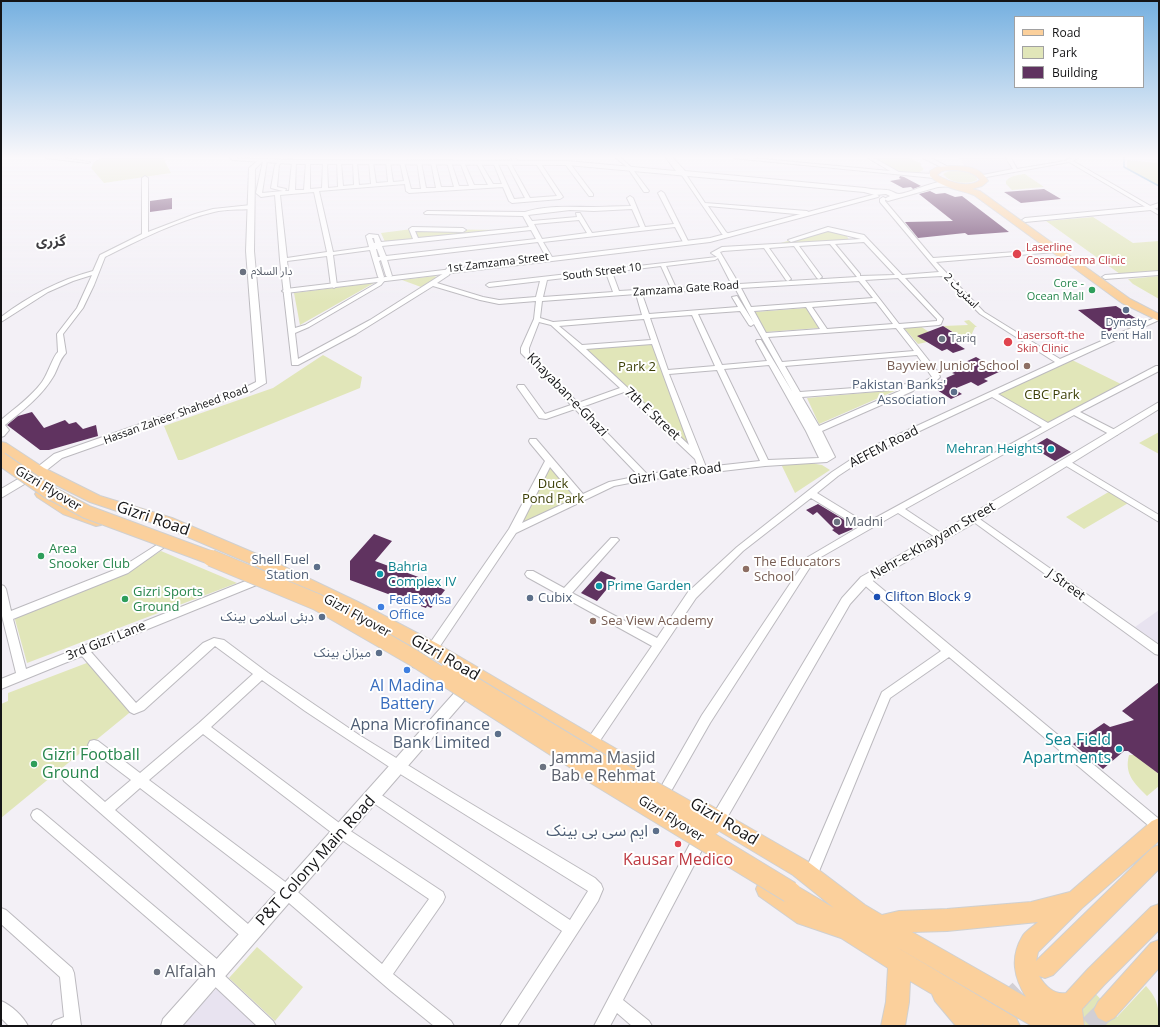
<!DOCTYPE html>
<meta charset="utf-8">
<style>
body{margin:0}
#map{position:relative;width:1160px;height:1027px;overflow:hidden;background:#f3f0f6;font-family:"Open Sans",sans-serif}
canvas{display:block}
.frame{position:absolute;inset:0;border:2px solid #141416;pointer-events:none}
.legend{position:absolute;left:1014px;top:16px;width:130px;height:72px;box-sizing:border-box;background:#fff;border:1px solid #a1a1a2;margin:0;padding:5px 7px;list-style:none;font-size:12px;color:#141416}
.legend li{display:flex;align-items:center;gap:8px;height:20px}
.legend b{width:20px;border:1px solid #a1a1a2}
</style>
<div id="map">
<canvas width="1160" height="1027"></canvas>
<div class="frame"></div>
<ul class="legend">
<li><b style="height:5px;background:#fbd09c"></b>Road</li>
<li><b style="height:11px;background:#e1e6b9"></b>Park</li>
<li><b style="height:11px;background:#603360"></b>Building</li>
</ul>
</div>
<script>
const context = document.querySelector('canvas').getContext('2d');
context.lineJoin = 'round';
function fill(path, color) { context.fillStyle = color; context.fill(path, 'evenodd'); }
function trace(path, color, width, dash) { context.strokeStyle = color; context.lineWidth = width; context.lineCap = dash ? 'butt' : 'round'; context.setLineDash(dash || []); context.stroke(path); }
function drawText(font, color, halo, rows, align = 'center') {
  context.font = font + ' "Open Sans","Noto Sans Arabic",sans-serif'; context.lineWidth = 4; context.setLineDash([]); context.textBaseline = 'middle'; context.strokeStyle = halo; context.fillStyle = color; for (const [text, x, y, turn = 0] of rows) {
    context.save(); context.translate(x, y); context.rotate((+turn || 0) * Math.PI / 180); context.textAlign = isNaN(turn) ? turn : align; if (halo) context.strokeText(text, 0, 0); context.fillText(text, 0, 0); context.restore();
  }
}
fill(new Path2D(`
 M959,158H1008L1017,170L981,176L966,169Z
 M1159,610V644L1135,627Z
 M217,988L257,1026H181Z`), '#e8e3f0');
fill(new Path2D(`
 M101,158H163L171,173L104,183L91,168L94,162Z
 M872,158H910L922,164L920,165L924,169C913,182 884,164 872,158Z
 M1127,160L1159,163V186L1127,169Z
 M951,170L962,171L976,175L977,180C968,185 949,183 943,174Z
 M1025,174L1044,187L1012,190L1006,184V181C1011,175 1018,175 1025,174Z
 M1093,217L1133,243L1159,241V271L1120,274L1046,221Z
 M412,229L501,230L385,242L381,233Z
 M828,229L844,232L850,241L774,245Z
 M434,276L437,277L421,287L402,280Z
 M1159,276V299L1133,284L1128,279Z
 M372,283H374L300,325L294,293Z
 M806,308L819,328L766,332L755,312Z
 M969,320L977,327H975L969,340L962,342L960,336L943,326L968,325L964,321Z
 M920,326L929,332L927,342L918,344L903,327Z
 M655,342L697,457L580,347Z
 M323,355L362,377L360,388L182,460H178L164,426L273,388Z
 M1068,358L1125,386L1048,427L992,394Z
 M897,390L819,424L807,398Z
 M1159,432V454L1139,443Z
 M550,460L581,498L513,531Z
 M804,462L822,465L830,470L795,493L781,464Z
 M1112,490L1130,502L1084,529L1066,517Z
 M161,551L237,583L27,663L14,616L123,574Z
 M92,661L134,709L1,818V704L8,701V693Z
 M1129,755H1135L1159,774V786L1147,796C1134,783 1124,774 1129,755Z
 M257,947L303,987L275,1021L229,978Z
 M1146,986C1158,999 1159,1008 1159,1026H1086C1077,1011 1086,1004 1094,992L1117,1017Z`), '#e1e6b9');
trace(new Path2D(`
 M1124,158V167L1159,186`), '#6aa9d5', 1.5);
fill(new Path2D(`
 M900,176L904,177L921,186L913,189L911,187L903,188L890,181L901,179L899,178Z
 M1044,189L1061,199L1021,203L1004,192Z
 M930,191L936,194L945,193L955,197L962,196L1009,232L968,235L965,233L918,238L905,222L953,221L919,194Z
 M172,198V209L150,212V201Z
 M1116,306L1137,319L1107,332L1078,310Z
 M943,326L965,340L957,344L965,349L953,353L947,349L942,351L917,336Z
 M976,357L1001,371L984,379L988,381L978,386L971,382L954,389L962,394L951,399L934,388L938,386L937,382L955,374L952,373L966,367L961,364Z
 M32,412L44,428L65,420L69,424L76,422L83,429L96,425L98,436L49,450H40L7,425L18,416Z
 M1047,438L1071,452L1055,461L1032,447Z
 M818,504L843,519L853,529L839,535L832,530L834,529L817,512L813,515L806,510Z
 M374,534L392,541L375,561L443,586L441,588L445,590L431,608L427,606L426,608L350,580V561Z
 M601,571L616,578L597,601L581,593Z
 M1159,682V774L1128,751H1124L1103,769L1073,744L1104,723L1110,727L1134,720L1122,711Z`), '#603360');
trace(new Path2D(`
 M982,1026L1036,975
 M1090,1026L1106,1010`), '#d2cfd4', 21, [21, 10]);
const minor = new Path2D(`
 M46,158H64L90,162L88,163Z
 M511,158H516L517,160L513,161Z
 M616,158H621L631,167L649,191L648,192H644L627,167Z
 M733,158H752L890,171L868,158H874L899,172L934,174L937,176L934,178Z
 M1006,158H1011L1017,169L1065,161L1071,158H1078L1073,161L1159,211V215L1069,162L981,178L978,176L1013,169Z
 M265,160L267,161L262,193L283,191L271,188L275,165L280,161L282,162L279,165L277,187L286,189L285,191H289L292,162L294,161L296,162L295,190H304L306,162L308,161L310,162V189L322,188L323,161L327,162L328,188L338,187L337,161L341,162L343,186L354,185L353,162L355,161L357,162L359,185L371,184L369,162L371,161L373,162L376,183L388,182L386,162L388,161L390,162L393,182L404,181L400,162L402,161L404,162L411,189H421L417,161L421,162L426,188H436L431,162L433,161L435,162L441,187H454L447,162L449,161L451,162L459,186H469L460,162L462,161L464,162L474,185H488L476,162L478,161L480,162L493,184H502L493,162L495,161L497,162L514,199L525,198L506,162L508,161L510,162L530,198L557,196L535,162L537,161H539L563,197L560,199L512,203L509,201L503,187L409,193L406,191L405,184L319,191L333,252L369,247L366,236L369,234L378,235L381,242L413,239L409,229L412,227L463,228L466,230L463,232L415,231L418,238L529,227L523,216L425,214L424,213L427,211L525,212C546,205 571,207 593,207C605,207 618,206 631,206L627,198L630,196L633,198L645,227L674,224L658,193L661,191L664,193L689,243L684,244L675,227L543,242L552,257L549,259L546,257L538,242L387,260L392,276L389,278L386,276L381,260L379,261L384,277L383,278L385,280L381,285L309,327L295,333L298,359L370,320L444,273L447,268L449,267L452,269L449,275L437,283L483,297L499,300L536,297L540,281L489,287L486,285L489,283L717,257L711,253L722,247L861,239L828,231L791,242L788,240L828,227L864,235L902,275L939,272L880,202V199L883,197L885,198V201L933,258L1057,249V251L1055,252L936,262L984,312L1060,359L1159,316V320L998,394L1048,423L1156,366H1159V371L1080,412L1117,431L1118,433L1117,435H1111L1074,415L905,509L944,535L946,537L944,539H938L898,513L814,561L710,723L670,793L666,795L662,793L660,789L662,785L702,715L808,557L859,527L811,498L743,551L696,598L595,748L591,749L587,748L585,744L587,740L652,646L527,577L525,574L527,571H533L564,588L611,538H617L619,540L617,542L572,593L657,638L688,592L737,547L832,472L867,449L1055,362L980,314L942,276L905,278L943,319L941,324L939,325L903,328L938,372L940,377C933,385 925,387 915,388L913,391L822,431L835,457L827,462L765,466L645,480L614,486L516,533L436,652C430,658 422,670 413,667L412,664L428,646L509,529L545,461L530,443L529,441L530,439H536L583,494L609,482L639,476L575,409L546,419L539,418L517,387L518,385H524L545,414L571,405L521,353V348L534,319L536,301L499,304L480,300L433,286L356,334L298,365H292L280,260L275,195L261,197L256,193L263,161ZM314,192L327,252L287,258L280,195ZM632,209L640,227L592,233L580,213H576L577,217L532,221L528,215L570,210L594,211ZM579,220L587,233L542,239L534,224ZM531,230L536,239L386,256L382,246ZM372,238H374L375,243H374ZM864,242L895,275L860,276V274L835,244ZM830,244L857,277L739,284L720,252L723,251L764,248L786,280L788,281L791,279L769,248L794,246L817,278L819,279L822,277L799,246ZM376,249H377L380,257H378ZM370,250L378,277L380,279L377,283L305,325L295,328L287,261L327,256L331,286L334,288L337,286L333,255ZM718,258L732,285L676,288L666,266L715,260ZM661,266L671,288L619,291L612,272ZM606,273L613,292L543,297L547,280ZM898,278L937,319V321L899,324L865,280ZM859,281L873,298L751,307L741,288ZM735,288L754,323L737,296L732,297L738,307L649,314L642,294ZM636,294L642,315L553,322L540,318L542,301ZM876,302L893,324L827,329L812,307ZM806,307L820,329L766,333L754,311ZM740,311L749,325L751,326L754,324L793,393L761,340H757L756,341L767,361L722,365L698,314ZM692,315L715,366L668,370L650,318ZM644,319L651,340L582,345L559,326ZM539,322L551,325L620,388L578,403L529,353V348ZM896,328L914,351L782,362L768,337ZM652,344L689,445L586,349ZM917,355L932,377L922,383L800,392L785,366ZM769,365L806,431L819,458L768,460L724,369ZM717,370L760,461L706,467L669,374ZM904,389L819,426L802,397ZM624,392L695,459L698,468L647,474L582,407ZM992,397L1042,427L866,523L817,493L838,476L873,453ZM550,467L576,498L522,523Z
 M565,162H569L593,194V196H589L565,164Z
 M681,173H685L705,203L807,211L810,213L807,215L708,206L726,232L731,236L726,237L722,234L681,174Z
 M145,176L148,178V232L195,214L213,209L251,205L254,207L251,209C239,210 226,209 214,212C176,221 139,240 105,257L94,285L83,308L63,334L66,353C59,360 58,369 53,377C41,397 22,411 5,425L9,430L4,436L1,437V420C15,408 31,397 42,382C48,374 53,356 58,352L57,334L77,308L92,275L73,281L48,292L1,322V317C29,296 59,280 93,271L100,255L142,234V178Z
 M1159,271V275L1105,279L1102,277L1105,275Z
 M1066,459L1159,515V522L1063,464L1062,462L1063,460Z
 M974,515L1159,645V655L1155,654L971,520L969,518L971,516Z
 M163,541L166,542L168,544L166,546L128,573L13,619L26,669L258,576H264L266,579L264,582L91,652L136,703L203,643L214,638L224,640L268,673L359,735L453,793L595,878L601,884L603,889L598,901L517,1026H500L562,931L369,800L367,796L369,792L373,790L377,792L570,920L588,891L397,772L305,711L262,680L211,727L346,828L443,892L445,897L443,902L393,974L451,1021L454,1026H434L391,991L282,897L140,788L115,810L255,930L257,935L255,940L250,942L245,940L64,781L62,777L64,773L68,771L72,773L105,802L131,780L90,749L88,745L90,741L94,740L98,741L140,773L199,723L253,674L215,646L144,710L134,714L130,712L82,656L1,689V679L16,673L1,612V585L4,586L6,589L11,611L122,567ZM203,734L336,836L429,899L382,964L292,887L149,780Z
 M865,576L868,577L1159,819V833L1155,831L949,657L890,698L815,881L810,883L805,881L803,876L882,692L941,651L862,583L860,580L862,577Z
 M37,809L41,811L224,965L226,970L224,975L273,1021L276,1026H257L209,981L207,976L209,971L33,819L31,815L33,811Z
 M697,839L702,840L703,845L702,850L623,1000L649,1021L652,1026H632L617,1013L610,1026H594L692,840Z
 M1,908L6,910L72,968L74,973L81,1026H51L54,1021L64,1017L60,977L1,924Z
 M1,1001C11,1005 23,1016 28,1026H9L1,1018Z`);
const tertiary = new Path2D(`
 M923,158H931L950,168L945,169Z
 M260,159L263,161L255,169L254,251L266,383L252,391L62,458L43,473L1,498V489L35,469L54,454L246,387L256,382L246,251L249,168Z
 M876,194L879,196L878,197L710,242L286,293L282,291L286,289L710,238Z
 M1159,203V207L1151,210L1025,222L1022,220L1025,218L1150,206Z
 M1159,402V409L978,521L869,583L850,604L724,823L719,825L714,823L711,818L714,813L842,598L861,577L970,515Z
 M461,689L466,691L468,695L466,699L182,1026H161L163,1019L456,691Z`);
const secondary = new Path2D(`
 M230,158L294,160L567,161L676,171L666,158H673L685,171L865,188C874,190 878,189 887,190C891,190 895,194 899,194C912,193 943,175 954,184L953,186L938,187L888,201L884,199L890,196L886,194L875,195L864,192L567,165L294,164L233,160Z`);
const primary = new Path2D(`
 M952,166C966,166 981,167 988,181L982,186L972,189L980,191L1130,299L1159,314V321L1122,303L974,195C960,190 940,187 930,176V171L937,167ZM947,170C958,170 973,170 980,180C968,189 949,182 937,175L942,171Z
 M1,442L6,443L44,468L100,496L172,518L266,558L358,602L438,644L635,760L637,766L635,772L628,775L621,772L426,654L346,610L256,566L162,526L90,502L34,474L1,452Z
 M42,489L47,491L73,508L101,517L103,521L101,525L96,526L63,514L37,497L35,494L37,491Z
 M703,801L807,861L865,905L882,915L899,911L947,909L1031,902L1070,892L1152,821L1159,818V841L1082,908L1038,952L1036,961L1152,848L1159,845V869L1053,975L1045,978L1039,976C1045,986 1054,995 1066,993L1088,969L1151,907L1159,904V930L1104,985L1082,1009L1084,1026H1032L893,945L1016,1018L1020,1026H986L982,1024L983,1026H956L935,1001L932,994L910,981L909,1002L905,1026H881L886,1002L888,968L841,938L797,923L759,896L756,889L759,882L766,879L782,887L783,885L790,882L834,908L793,875L696,817L693,810L696,803ZM1038,922C1033,927 1025,931 1022,937C1010,958 1014,977 1026,997L912,932L947,931Z
 M1159,940V968L1114,1018L1106,1022L1098,1018L1094,1010L1098,1002L1151,943Z`);
trace(minor, '#bcbabf', 2);
trace(tertiary, '#bcbabf', 2);
trace(secondary, '#bcbabf', 2);
trace(primary, '#d0d0d0', 2);
fill(minor, '#fff');
fill(tertiary, '#fff');
fill(secondary, '#fff');
fill(primary, '#fbd09c');
const primaryBridgeFar2 = new Path2D(`
 M1,459L47,491L87,512L214,559`);
const primaryBridgeFar1 = new Path2D(`
 M211,558L317,602L414,658L584,767
 M449,670L609,767`);
const primaryBridge = new Path2D(`
 M583,766L790,892
 M607,766L711,825`);
trace(primaryBridgeFar2, '#d0d0d0', 15, []);
trace(primaryBridgeFar1, '#d0d0d0', 18, []);
trace(primaryBridge, '#d0d0d0', 23, []);
trace(primaryBridgeFar2, '#fbd09c', 13);
trace(primaryBridgeFar1, '#fbd09c', 16);
trace(primaryBridge, '#fbd09c', 21);
const sky = context.createLinearGradient(0, 0, 0, 302);
sky.addColorStop(0, '#75b0e0');
sky.addColorStop(0.52, '#faf8fb');
sky.addColorStop(1, '#faf8fb00');
context.fillStyle = sky;
context.fillRect(0, 0, 1160, 302);
for (const [x, y, r, color] of [
 [1017,254,5,"#e0444e"],
 [243,272,4,"#6b7280"],
 [1092,290,4,"#2e9e5b"],
 [1126,310,4,"#5c6f8a"],
 [942,339,4,"#6b7280"],
 [1008,342,5,"#e0444e"],
 [1027,366,4,"#8d6e63"],
 [954,392,4,"#5c6f8a"],
 [1051,449,4,"#0f9aa8"],
 [837,522,4,"#6b7280"],
 [41,556,4,"#2e9e5b"],
 [317,567,4,"#5c6f8a"],
 [746,569,4,"#8d6e63"],
 [380,574,4,"#0f9aa8"],
 [599,586,4,"#0f9aa8"],
 [877,597,4,"#1a4fb4"],
 [530,598,4,"#5c6f8a"],
 [125,599,4,"#2e9e5b"],
 [381,607,4,"#3f7fe0"],
 [322,617,4,"#5c6f8a"],
 [593,621,4,"#8d6e63"],
 [379,653,4,"#5c6f8a"],
 [407,670,4,"#3f7fe0"],
 [498,734,4,"#5c6f8a"],
 [1119,749,4,"#0f9aa8"],
 [34,764,4,"#2e9e5b"],
 [543,767,4,"#6b7280"],
 [656,831,4,"#5c6f8a"],
 [678,844,4,"#e0444e"],
 [157,972,4,"#6b7280"]
]) { const dot = new Path2D(); dot.arc(x, y, r, 0, 2 * Math.PI); context.fillStyle = color; context.fill(dot); trace(dot, '#fff', 1.5); }
drawText('11px', '#be3a42', '#fff', [
 ["Laserline",1026,248],
 ["Cosmoderma Clinic",1026,261],
 ["Lasersoft-the",1017,336],
 ["Skin Clinic",1017,349]
], 'left');
drawText('11px', '#141416', '#fff', [
 ["1st Zamzama Street",498,263,-7],
 ["South Street 10",602,272,-7],
 ["Zamzama Gate Road",686,289,-4],
 ["اسٹریٹ 2",961,291,46],
 ["Hassan Zaheer Shaheed Road",176,415,-20]
]);
drawText('11px', '#5b616d', '#fff', [
 ["دار السلام",251,272],
 ["Tariq",950,339]
], 'left');
drawText('11px', '#27864d', '#fff', [
 ["Core -",1084,284],
 ["Ocean Mall",1084,297]
], 'right');
drawText('11px', '#4e5e75', '#fff', [
 ["Dynasty",1126,323],
 ["Event Hall",1126,336]
]);
drawText('13px', '#785e54', '#fff', [
 ["Bayview Junior School",1019,366,"right"],
 ["The Educators",754,562],
 ["School",754,577],
 ["Sea View Academy",601,621]
], 'left');
drawText('13px', '#3c3f07', '#fff', [
 ["Park 2",637,367],
 ["CBC Park",1052,395],
 ["Duck",553,484],
 ["Pond Park",553,499]
]);
drawText('13px', '#4e5e75', '#fff', [
 ["Pakistan Banks'",946,385],
 ["Association",946,400],
 ["Shell Fuel",309,560],
 ["Station",309,575],
 ["Cubix",538,598,"left"],
 ["دبئی اسلامی بینک",314,617],
 ["میزان بینک",371,653]
], 'right');
drawText('13px', '#141416', '#fff', [
 ["Khayaban-e-Ghazi",567,395,46],
 ["7th E Street",652,414,43],
 ["AEFEM Road",884,447,-27],
 ["Gizri Gate Road",675,474,-8],
 ["Gizri Flyover",48,489,31],
 ["Nehr-e-Khayyam Street",933,541,-30],
 ["J Street",1066,585,36],
 ["Gizri Flyover",357,616,29],
 ["3rd Gizri Lane",106,641,-22],
 ["Gizri Flyover",671,819,32]
]);
drawText('13px', '#0d838f', '#fff', [
 ["Mehran Heights",1043,449,"right"],
 ["Bahria",388,567],
 ["Complex IV",388,582],
 ["Prime Garden",607,586]
], 'left');
drawText('13px', '#5b616d', '#fff', [
 ["Madni",845,522]
], 'left');
drawText('13px', '#27864d', '#fff', [
 ["Area",49,549],
 ["Snooker Club",49,564],
 ["Gizri Sports",133,592],
 ["Ground",133,607]
], 'left');
drawText('13px', '#164399', '#fff', [
 ["Clifton Block 9",885,597]
], 'left');
drawText('13px', '#366cbe', '#fff', [
 ["FedEx visa",389,600],
 ["Office",389,615]
], 'left');
drawText('bold 14px', '#3f3e42', '#fff', [
 ["گزری",51,242]
]);
drawText('16px', '#141416', '#fff', [
 ["Gizri Road",153,519,19],
 ["Gizri Road",445,658,30],
 ["Gizri Road",724,822,31],
 ["P&T Colony Main Road",316,861,-48]
]);
drawText('16px', '#366cbe', '#fff', [
 ["Al Madina",407,686],
 ["Battery",407,704]
]);
drawText('16px', '#4e5e75', '#fff', [
 ["Apna Microfinance",490,725],
 ["Bank Limited",490,743],
 ["ایم سی بی بینک",648,831]
], 'right');
drawText('16px', '#0d838f', '#fff', [
 ["Sea Field",1111,740],
 ["Apartments",1111,758]
], 'right');
drawText('16px', '#27864d', '#fff', [
 ["Gizri Football",42,755],
 ["Ground",42,773]
], 'left');
drawText('16px', '#5b616d', '#fff', [
 ["Jamma Masjid",551,758],
 ["Bab e Rehmat",551,776],
 ["Alfalah",165,972]
], 'left');
drawText('16px', '#be3a42', '#fff', [
 ["Kausar Medico",678,860]
]);
</script>
